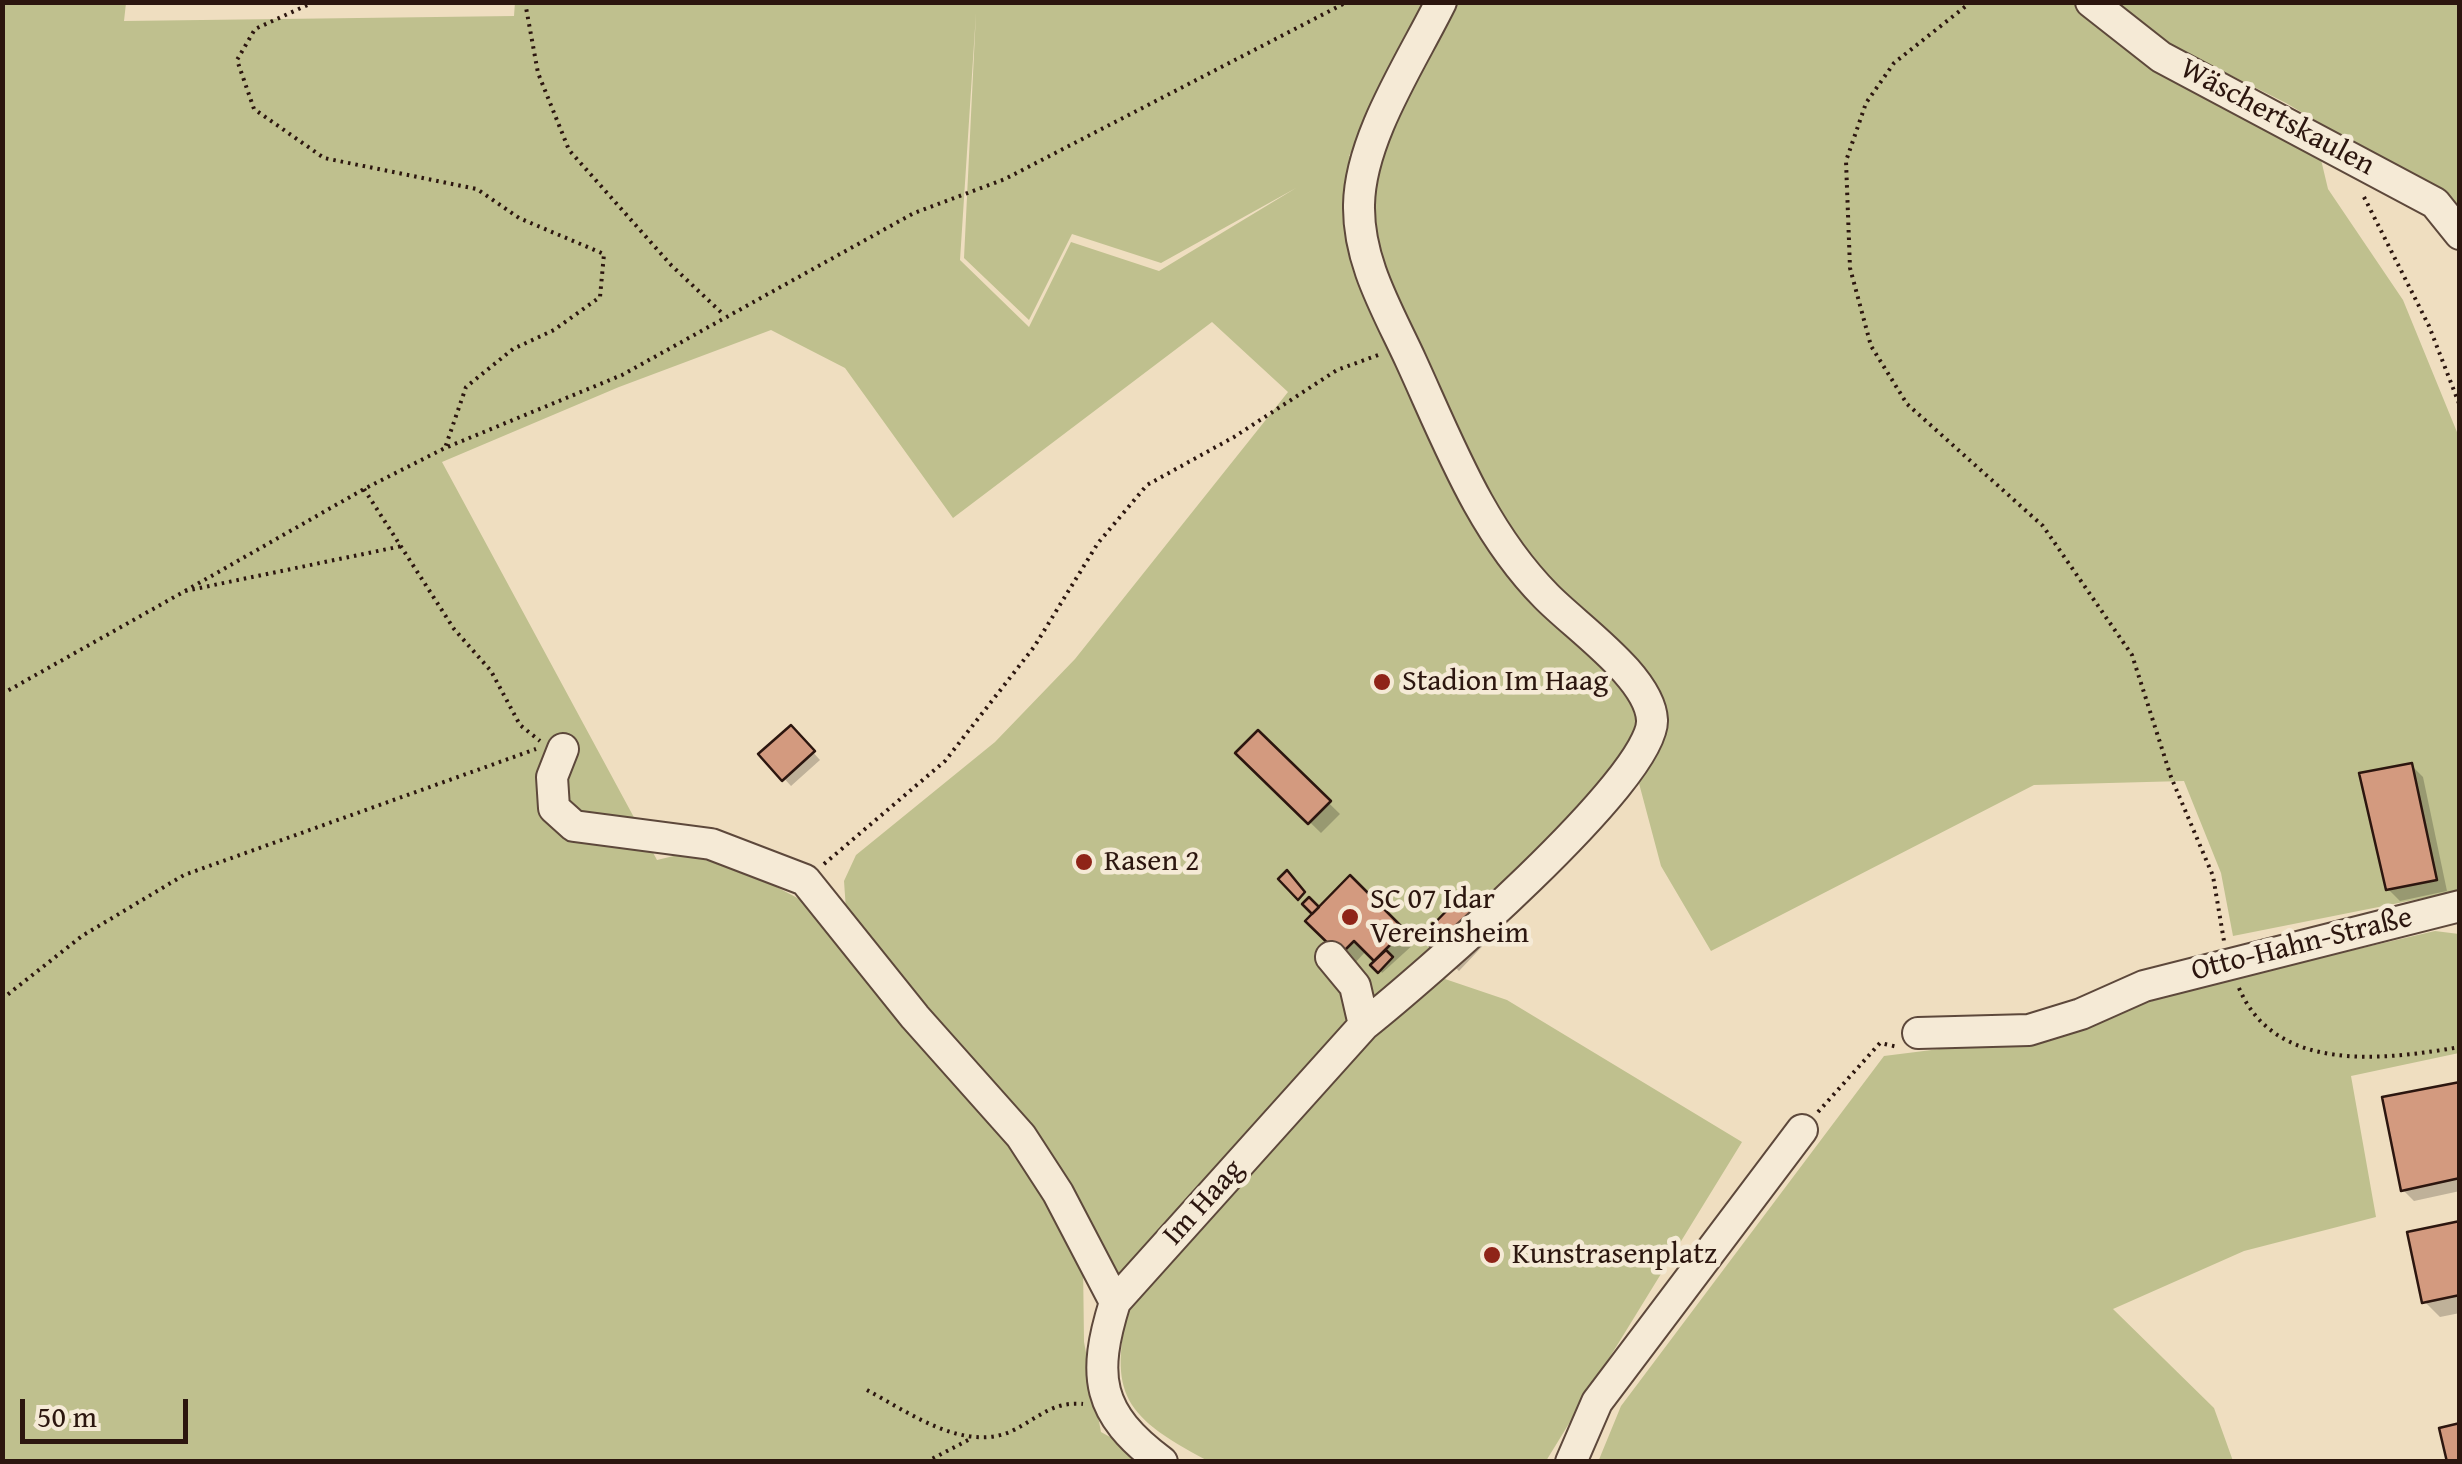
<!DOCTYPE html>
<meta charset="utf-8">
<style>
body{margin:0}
#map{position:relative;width:2462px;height:1464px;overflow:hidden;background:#efdec0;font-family:"Gentium Book Plus",serif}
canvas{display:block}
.frame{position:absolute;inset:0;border:5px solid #2c160f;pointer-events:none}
.scale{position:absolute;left:20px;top:1399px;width:168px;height:45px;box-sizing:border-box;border:5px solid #2c160f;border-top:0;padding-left:12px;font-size:30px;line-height:35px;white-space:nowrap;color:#2c160f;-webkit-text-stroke:8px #f5ead6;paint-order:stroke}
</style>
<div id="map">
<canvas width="2462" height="1464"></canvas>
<div class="frame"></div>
<div class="scale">50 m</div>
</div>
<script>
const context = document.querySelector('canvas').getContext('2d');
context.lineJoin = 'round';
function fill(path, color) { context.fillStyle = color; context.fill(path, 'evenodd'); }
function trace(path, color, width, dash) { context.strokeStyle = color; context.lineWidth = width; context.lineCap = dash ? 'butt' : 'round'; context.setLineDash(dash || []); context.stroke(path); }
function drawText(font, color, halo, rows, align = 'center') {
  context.font = font + ' "Gentium Book Plus",serif'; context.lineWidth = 9; context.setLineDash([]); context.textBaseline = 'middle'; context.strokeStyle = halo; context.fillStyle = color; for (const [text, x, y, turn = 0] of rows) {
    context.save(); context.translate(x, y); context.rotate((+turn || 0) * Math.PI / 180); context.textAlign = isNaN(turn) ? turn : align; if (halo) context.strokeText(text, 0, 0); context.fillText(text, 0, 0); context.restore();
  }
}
fill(new Path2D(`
 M515,2L1427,3L1349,156L1377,150L1451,3H2079L2318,147L2328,189L2403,300L2459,437V891L2233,936L2221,873L2184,781L2034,785L1711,951L1661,866L1636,772L1445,979L1507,1000L1742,1142L1546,1461H1208C1117,1413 1109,1391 1131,1293L1109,1270L1027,1128L846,910L844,881L856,855L995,742L1075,659L1288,392L1212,322L953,518L845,368L771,330L619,387L442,462L657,860L686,853L746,871L807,903L1018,1150L1083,1261L1084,1342L1101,1432L1153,1461L3,1462V3H126L124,21L514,16ZM976,13L964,258L1029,320L1072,234L1161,263L1296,188L1159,271L1071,242L1029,327L960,260Z
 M2109,3H2459V219L2366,151L2286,103L2170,45Z
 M2435,931L2459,934V1053L2351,1076L2376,1217L2244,1251L2113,1309L2214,1408L2233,1461L1598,1462L1621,1406L1884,1056L2027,1038L2220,981Z`), '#bfc08e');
fill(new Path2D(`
 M791,728L820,760L791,786L762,754Z
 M1258,734L1340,814L1321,833L1239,753Z
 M2411,765L2423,777L2447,891L2400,901L2388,889Z
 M1350,879L1415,943L1382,973L1367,950L1353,965L1319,910Z
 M1459,901L1493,935L1459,971L1424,937Z
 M2460,1084V1191L2414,1201L2403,1190Z
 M2460,1224V1313L2440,1317L2425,1302Z`), '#0003');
const building = new Path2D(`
 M791,725L815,751L782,781L758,754Z
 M1258,730L1331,801L1308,824L1235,753Z
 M2412,763L2437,880L2386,890L2359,773Z
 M1287,870L1305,892L1298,900L1278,879Z
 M1350,875L1405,930L1374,961L1354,941L1340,955L1305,921Z
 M1309,897L1319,907L1312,914L1302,904Z
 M1459,898L1472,911L1434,950L1421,937Z
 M1386,950L1393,957L1378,973L1370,965Z
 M2460,1082V1178L2401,1191L2382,1097Z
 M2460,1221V1295L2422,1303L2407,1232Z
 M2460,1423V1462H2447L2439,1428Z`);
fill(building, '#d39a7f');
trace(building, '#2c160f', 2.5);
const minor = new Path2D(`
 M2091,2L2161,57L2435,203L2460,234
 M563,749L552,777L554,808L574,826L711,844L805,880L915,1017L1021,1136L1058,1193L1115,1302
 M1364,1025C1417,983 1655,778 1652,720C1650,677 1576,627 1546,596C1481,530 1449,444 1411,361C1388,311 1358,262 1359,205C1360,138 1412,61 1441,2
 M1918,1033L2029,1030L2081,1014L2144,986L2460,906
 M1162,1462C1096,1413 1092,1376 1115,1302L1364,1025L1355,986L1331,957
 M1571,1462L1597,1402L1802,1130`);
trace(minor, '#5d483b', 34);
trace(new Path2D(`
 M314,2L255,29L237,60L254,109L324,158L477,189L519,218L604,254L600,297L554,330L513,349L466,387L445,448
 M525,2L538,73L569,150L671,265L724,315
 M1971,2L1894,63L1866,103L1846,161L1850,268L1871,346L1907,404L2043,526L2132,655L2171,777L2213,876L2224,941
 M2364,197L2429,326L2460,406
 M364,489L454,629L491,671L520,725L540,741
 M185,591L364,489L445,448L622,375L914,213L1005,179L1347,2
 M2,694L185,591L402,546
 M824,864L945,761L1034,647L1098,543L1147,485L1234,437L1337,370L1381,354
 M2239,988C2275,1074 2384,1060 2460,1047
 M2,999L82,936L184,875L536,749
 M1818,1112L1880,1043L1898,1047
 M867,1390C908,1412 964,1453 1012,1431C1038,1418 1053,1401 1083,1404
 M926,1462L972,1438`), '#2c160f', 4, [2.5, 5]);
trace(minor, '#f5ead6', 30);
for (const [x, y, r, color] of [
 [1382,682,10,"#8f2418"],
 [1084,862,10,"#8f2418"],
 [1350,917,10,"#8f2418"],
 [1492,1255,10,"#8f2418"]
]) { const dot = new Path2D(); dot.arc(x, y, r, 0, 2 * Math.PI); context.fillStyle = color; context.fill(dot); trace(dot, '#f5ead6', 4); }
drawText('30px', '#2c160f', '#f5ead6', [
 ["Wäschertskaulen",2277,118,28],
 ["Otto-Hahn-Straße",2302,945,-14],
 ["Im Haag",1204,1203,-48]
]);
drawText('30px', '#2c160f', '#f5ead6', [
 ["Stadion Im Haag",1402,682],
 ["Rasen 2",1104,862],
 ["SC 07 Idar",1370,900],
 ["Vereinsheim",1370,934],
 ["Kunstrasenplatz",1512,1255]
], 'left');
</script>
